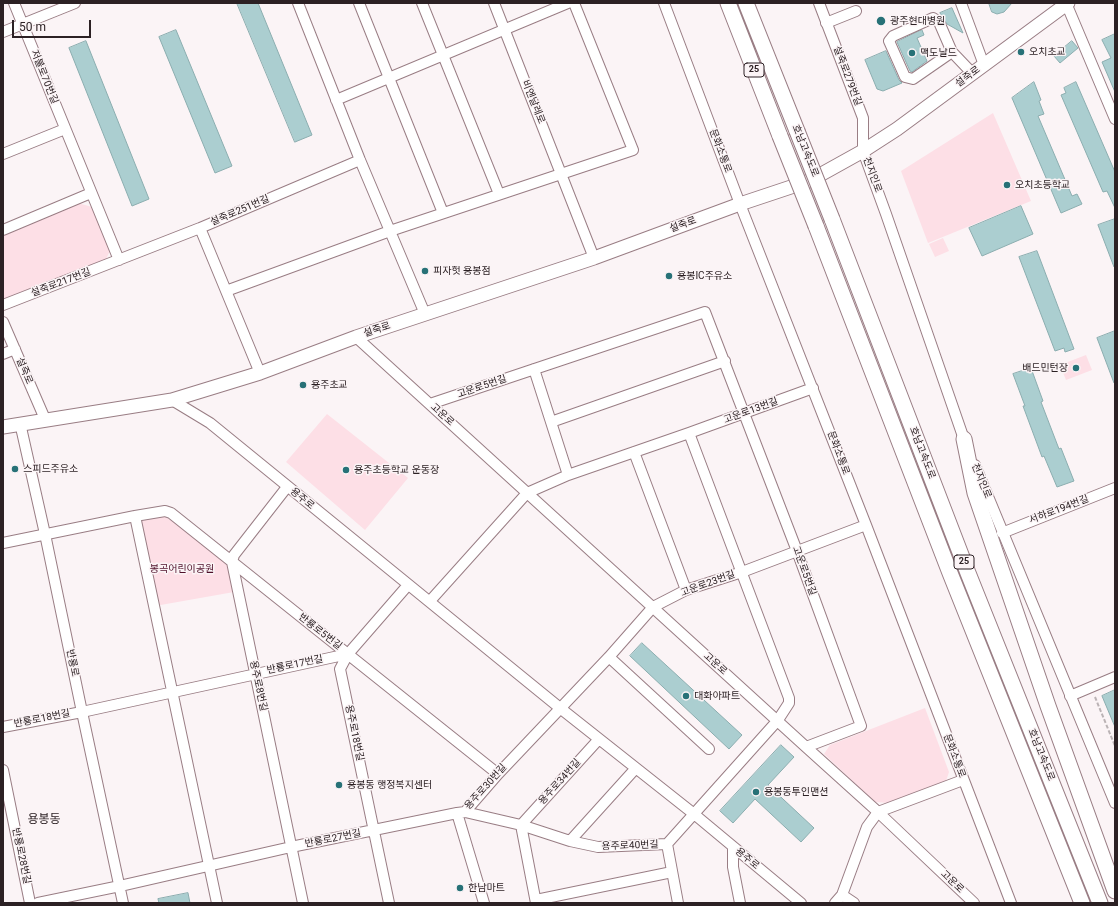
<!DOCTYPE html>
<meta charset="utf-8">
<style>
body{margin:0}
#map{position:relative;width:1118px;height:906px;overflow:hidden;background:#fbf4f6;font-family:Roboto,sans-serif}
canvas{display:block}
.frame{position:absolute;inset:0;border:4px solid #2c2124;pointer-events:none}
.scale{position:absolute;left:12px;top:20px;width:79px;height:18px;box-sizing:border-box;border:2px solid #2c2124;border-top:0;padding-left:5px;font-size:12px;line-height:14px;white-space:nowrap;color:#2c2124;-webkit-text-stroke:3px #fbf4f6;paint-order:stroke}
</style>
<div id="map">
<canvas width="1118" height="906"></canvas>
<div class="frame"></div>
<div class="scale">50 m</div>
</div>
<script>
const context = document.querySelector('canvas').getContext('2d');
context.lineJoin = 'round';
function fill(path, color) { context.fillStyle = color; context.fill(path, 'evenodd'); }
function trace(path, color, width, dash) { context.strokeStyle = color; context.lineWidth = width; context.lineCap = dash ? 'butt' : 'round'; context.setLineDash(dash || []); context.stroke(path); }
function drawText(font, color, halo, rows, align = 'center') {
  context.font = font + ' Roboto,"Noto Sans KR",sans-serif'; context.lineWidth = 3; context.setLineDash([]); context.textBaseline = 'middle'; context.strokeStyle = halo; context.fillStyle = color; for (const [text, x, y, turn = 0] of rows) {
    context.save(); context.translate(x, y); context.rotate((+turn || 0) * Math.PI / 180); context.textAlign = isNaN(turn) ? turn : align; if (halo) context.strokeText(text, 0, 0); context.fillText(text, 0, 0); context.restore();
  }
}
fill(new Path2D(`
 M993,113L1031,201L928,243L901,171Z
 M78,203L92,207L110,251L105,261L8,301L3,299V234Z
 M943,238L949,251L935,257L929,244Z
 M1086,355L1092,370L1066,380L1060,365Z
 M327,414L408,478L365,530L286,462Z
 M157,516L165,517L171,520L229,565L234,592L155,606L139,519Z
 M925,708L949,772L946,781L889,803L875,802L824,754L830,745Z`), '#fddfe6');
const building = new Path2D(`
 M237,3H258L312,135L295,142Z
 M989,3H1012L1004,12L997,14L992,12Z
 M952,8L963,33L947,24L940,13Z
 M176,30L232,166L215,173L159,37Z
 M922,30L924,35L917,38L927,61L912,72L910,71L897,42Z
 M1115,34V92L1102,62L1111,58L1102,40Z
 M86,41L149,199L132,206L69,48Z
 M1072,41L1078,48L1060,63L1054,56Z
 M886,51L899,80L902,83L883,91L877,89L865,60Z
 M1034,82L1041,100L1039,101L1044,114L1038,116L1072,196L1077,194L1082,204L1061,213L1012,98Z
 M1076,82L1115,172V208L1107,191L1103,192L1061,95L1066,93L1064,88Z
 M1021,206L1033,234L982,256L969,228Z
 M1115,219V267H1114L1098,225Z
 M1037,251L1074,349L1065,352L1064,348L1055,351L1019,257Z
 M1115,331V383H1114L1097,338Z
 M1031,368L1043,401L1041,402L1059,449L1061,448L1074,481L1057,487L1044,456L1042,457L1023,406H1025L1013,374Z
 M642,643L742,735L729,749L630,656Z
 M1115,690V727L1102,696Z
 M781,745L794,757L768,785L814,828L801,842L755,799L733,823L720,811Z
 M188,893L190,903H159L158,899Z`);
fill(building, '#abced0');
trace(building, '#8badaf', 1);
const minor = new Path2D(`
 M14,3L119,260
 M298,3L360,160L425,314
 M359,3L443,213
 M422,3L499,194
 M494,3L594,258
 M664,3L740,204L866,525L1011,903
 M819,3L863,118V151L886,214L966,445
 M961,3L984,65
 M1066,3L1115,119
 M933,18L939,22L952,52L913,79L905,77L889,41L893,36Z
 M826,23L856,11
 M3,32L75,3
 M952,52L973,74
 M336,100L568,3
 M3,154L65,129
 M200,228L260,373
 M3,230L91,193
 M226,291L390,231L633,150L574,3
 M3,305L200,228L360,160
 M3,322L45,419
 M356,337L806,747L878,812L974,903
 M3,354L15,349
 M534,369L568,475
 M172,400L210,423L560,708L694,814L801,903
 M430,404L705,312L797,551L861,726L806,747
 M551,422L725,361
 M20,423L45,534L82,712L123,903
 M634,452L686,590
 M975,465L1115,803
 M287,487L234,555L232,562L303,903
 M135,516L217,903
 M1002,533L1115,488
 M3,543L135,516L165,511L171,513L498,774
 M430,601L527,493L568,475L689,433L813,388
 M609,657L709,749
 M1070,696L1115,677
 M3,727L82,712L348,654
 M3,770L30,903
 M465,812L521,825L570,841L598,847L667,844
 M521,825L599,739
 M521,825L536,903
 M570,841L636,768
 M733,847V867L740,903
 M842,895L867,827L878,812L963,780
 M536,900L672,872
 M38,903L120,886L291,847L457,813
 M389,903L340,669L348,654L408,585
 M484,903L457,813L465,812L498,774L609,657L653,607L686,590L742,572L866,525
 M678,903L667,844L778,720L789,703V698L689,433
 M835,903L842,895L854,903`);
const major = new Path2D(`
 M3,427L172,400L260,373L356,337L594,258L740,204L809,181L863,151L897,129L1068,3`);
const highway = new Path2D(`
 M728,3L780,136
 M746,3L797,131
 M832,219L968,573L1100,903
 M816,226L950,573L1082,903
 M964,439L975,493L1048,706L1115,891`);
trace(minor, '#997d84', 12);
trace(major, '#997d84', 15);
trace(highway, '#997d84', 17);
trace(new Path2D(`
 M1095,697L1115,746`), '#bbb3b5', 2, [4, 2]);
trace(minor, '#fff', 10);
trace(major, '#fff', 13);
trace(highway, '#fff', 15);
const highwayBridge = new Path2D(`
 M797,131L832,219
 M780,136L816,226`);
trace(highwayBridge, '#997d84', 17, []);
trace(highwayBridge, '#fff', 15);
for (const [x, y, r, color] of [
 [881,21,5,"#277177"],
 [1021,52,4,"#277177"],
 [912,53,4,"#277177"],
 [1007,185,4,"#277177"],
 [425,271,4,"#277177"],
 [669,276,4,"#277177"],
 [1076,368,4,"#277177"],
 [303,385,4,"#277177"],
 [15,469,4,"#277177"],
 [346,470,4,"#277177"],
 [686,696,4,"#277177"],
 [339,785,4,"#277177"],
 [756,792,4,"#277177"],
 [460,888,4,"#277177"]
]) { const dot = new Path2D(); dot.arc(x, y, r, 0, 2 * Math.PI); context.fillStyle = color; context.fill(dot); trace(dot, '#fbf4f6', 1.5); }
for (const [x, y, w] of [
 [754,70,20],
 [964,562,20]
]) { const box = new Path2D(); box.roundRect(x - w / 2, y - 7, w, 14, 3); context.fillStyle = '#fbf4f6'; context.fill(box); trace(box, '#2c2124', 1); }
drawText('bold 9px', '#2c2124', null, [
 ["25",754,70],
 ["25",964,562]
]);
drawText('10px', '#2c2124', '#fbf4f6', [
 ["광주현대병원",890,21],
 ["오치초교",1029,52],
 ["맥도날드",920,53],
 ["오치초등학교",1015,185],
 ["피자헛 용봉점",433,271],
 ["용봉IC주유소",677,276],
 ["배드민턴장",1068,368,"right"],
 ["용주초교",311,385],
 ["스피드주유소",23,469],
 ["용주초등학교 운동장",354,470],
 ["대화아파트",694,696],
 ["용봉동 행정복지센터",347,785],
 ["용봉동투인맨션",764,792],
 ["한남마트",468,888]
], 'left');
drawText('10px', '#2c2124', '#fbf4f6', [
 ["설죽로279번길",847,76,69],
 ["저불로70번길",44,77,68],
 ["설죽로",968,77,-36],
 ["비엔날레로",533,102,68],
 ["문화소통로",720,151,69],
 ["호남고속도로",805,151,68],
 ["천지인로",872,175,70],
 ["설죽로251번길",240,211,-23],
 ["설죽로",683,225,-20],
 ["설죽로217번길",61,283,-21],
 ["설죽로",377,330,-18],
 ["설죽로",24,371,67],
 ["고운로5번길",482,387,-19],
 ["고운로13번길",751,411,-20],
 ["고운로",442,415,42],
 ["문화소통로",838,453,69],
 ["호남고속도로",922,453,69],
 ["천지인로",981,481,68],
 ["용주로",302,499,39],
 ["서하로194번길",1059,510,-21],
 ["고운로5번길",804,571,70],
 ["고운로23번길",708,584,-20],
 ["반룡로5번길",320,632,38],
 ["반룡로",72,663,78],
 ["고운로",715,664,42],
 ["반룡로17번길",295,665,-12],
 ["용주로8번길",258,686,78],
 ["반룡로18번길",42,719,-11],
 ["용주로18번길",354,733,78],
 ["호남고속도로",1041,755,68],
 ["문화소통로",954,756,69],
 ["용주로34번길",560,782,-48],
 ["용주로30번길",486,787,-48],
 ["반룡로27번길",333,839,-11],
 ["용주로40번길",630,846,-2],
 ["반룡로28번길",21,856,78],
 ["용주로",747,859,39],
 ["고운로",952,882,44]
]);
drawText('10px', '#4f0f29', '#fbf4f6', [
 ["봉곡어린이공원",182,569]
]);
drawText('12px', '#2c2124', '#fbf4f6', [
 ["용봉동",44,820]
]);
</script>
